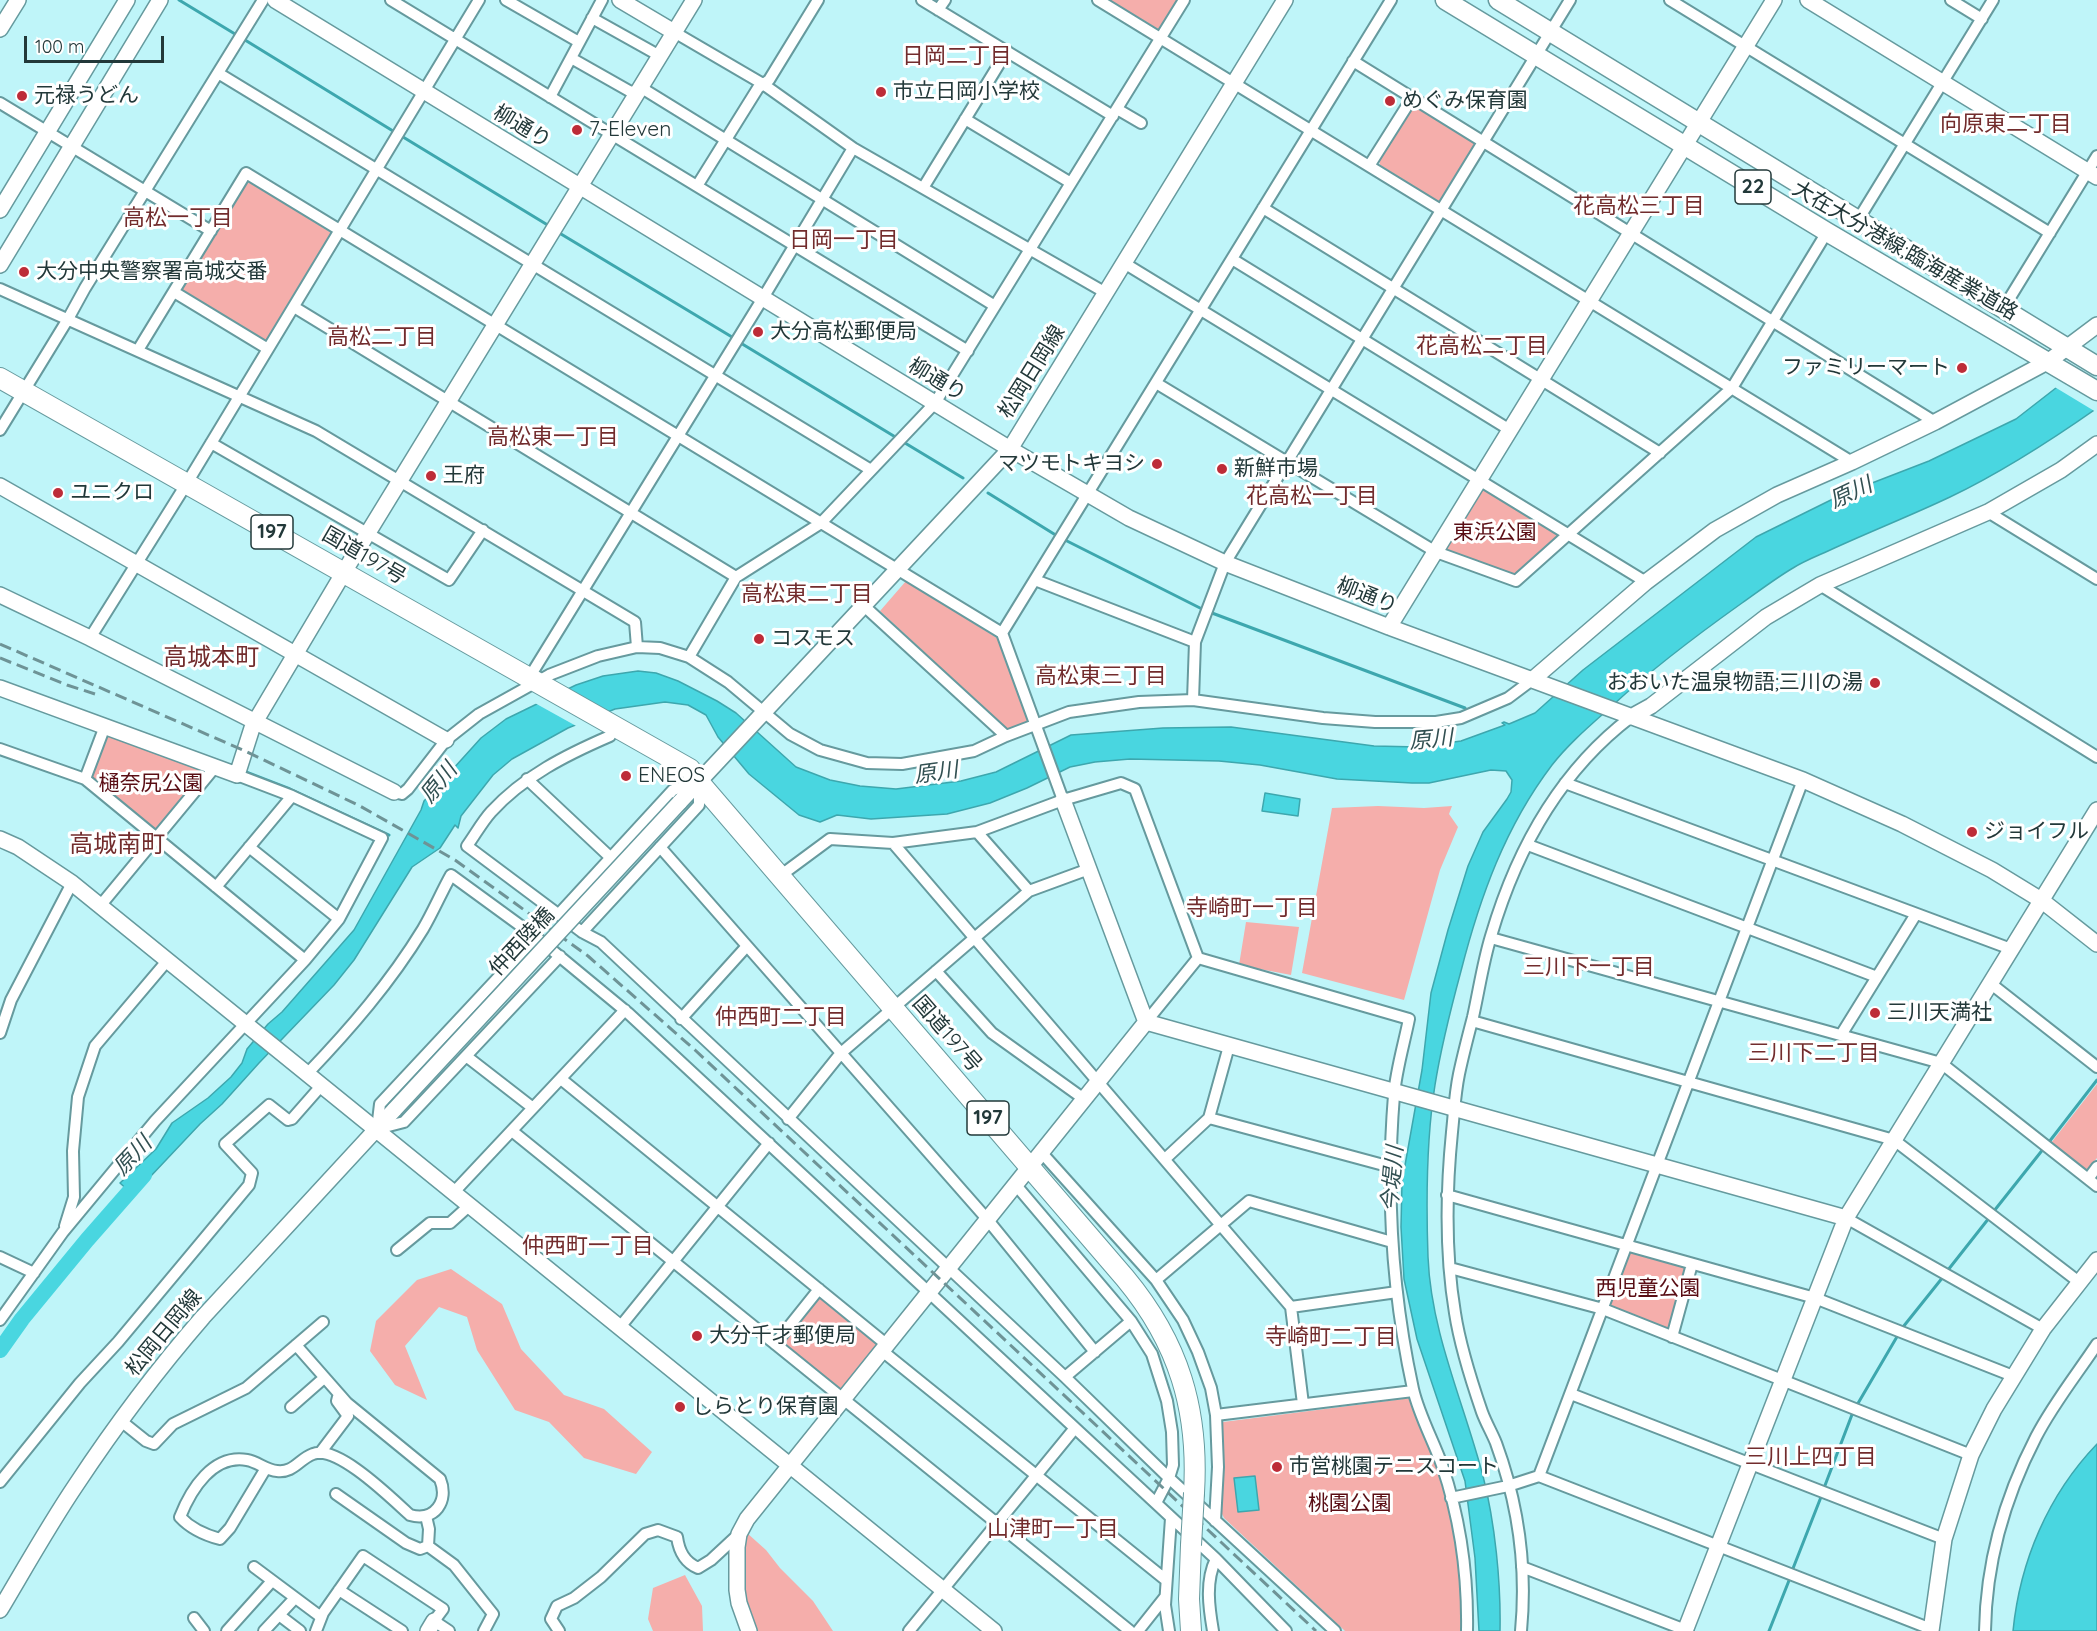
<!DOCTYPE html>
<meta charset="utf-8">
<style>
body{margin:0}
#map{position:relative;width:2097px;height:1631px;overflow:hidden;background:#bff5f9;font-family:Quicksand,sans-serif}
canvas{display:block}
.scale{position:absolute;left:24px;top:36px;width:140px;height:27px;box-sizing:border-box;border:3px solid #223839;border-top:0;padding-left:8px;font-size:18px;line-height:21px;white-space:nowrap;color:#223839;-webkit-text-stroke:4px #fff;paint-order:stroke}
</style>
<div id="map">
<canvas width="2097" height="1631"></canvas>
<div class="scale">100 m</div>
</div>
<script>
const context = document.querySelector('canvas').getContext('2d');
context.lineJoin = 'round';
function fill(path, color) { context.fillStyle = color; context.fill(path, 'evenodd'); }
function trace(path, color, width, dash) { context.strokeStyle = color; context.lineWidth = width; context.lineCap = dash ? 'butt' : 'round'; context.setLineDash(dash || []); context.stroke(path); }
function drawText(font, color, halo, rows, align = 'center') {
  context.font = font + ' Quicksand,"Noto Sans JP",sans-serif'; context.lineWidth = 6; context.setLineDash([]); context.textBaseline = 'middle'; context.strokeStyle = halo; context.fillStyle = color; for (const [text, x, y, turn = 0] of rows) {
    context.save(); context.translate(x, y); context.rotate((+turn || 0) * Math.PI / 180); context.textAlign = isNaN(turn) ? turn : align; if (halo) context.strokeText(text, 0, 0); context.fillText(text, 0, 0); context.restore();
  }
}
fill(new Path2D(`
 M1110,0H1179L1162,28L1158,29Z
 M1412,107H1417L1475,143L1477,147L1444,201H1438L1380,165L1379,159Z
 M251,182L333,234L269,339L262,340L183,293L182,287L246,184Z
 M1486,489L1558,533L1559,538L1517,575L1512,576L1449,553L1447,548L1482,491Z
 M906,581L997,638L1027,720L1026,724L1009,730L1007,729L880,611Z
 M110,733L206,771L157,829H152L92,780L91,775L106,735Z
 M1378,806L1424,808L1452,806L1449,814L1458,827L1440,870L1404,1000L1302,973L1332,808Z
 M1246,922L1299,927L1291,975L1239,965Z
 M2097,1084V1158L2089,1168L2084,1170L2051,1143Z
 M1633,1251L1685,1265L1686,1269L1670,1327L1666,1330L1610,1308L1609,1304L1629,1254Z
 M451,1269L502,1304L521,1349L564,1395L604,1409L652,1452L636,1474L584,1458L549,1422L515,1410L477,1350L467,1317L439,1307L405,1346L427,1400L395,1385L370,1351L376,1321L417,1280Z
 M822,1297L876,1342V1346L842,1388H838L784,1345L783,1340L817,1298Z
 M1411,1398L1441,1475L1449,1509L1461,1567L1463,1631H1345L1224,1518L1222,1514L1223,1422Z
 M747,1533L766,1550L780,1568L813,1601L833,1631H754C745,1599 730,1564 747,1533Z
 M685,1575L702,1606L703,1631H653L648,1619L653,1588Z`), '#f5aeab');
const water = new Path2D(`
 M2097,356V408C2050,441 2002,472 1950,497C1910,516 1869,532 1828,551C1817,556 1804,561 1793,568C1776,578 1759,591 1742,603C1697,635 1654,667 1613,705C1592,724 1570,742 1552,765C1505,827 1480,897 1461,971C1451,1008 1441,1047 1435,1085C1426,1141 1426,1200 1428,1257C1431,1333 1464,1403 1483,1476C1495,1523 1501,1582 1500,1631H1479L1475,1558L1465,1481L1417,1339L1404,1279L1401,1227L1402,1182L1422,1070L1431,993L1448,930L1468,866L1483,832L1507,799L1511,792L1512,780L1506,771L1491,770L1429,783H1412L1337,779L1260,765L1219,761L1130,759L1095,762L1070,767L1027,788L990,803L947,814L871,819L837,815L820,822L799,815L749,774L718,737L706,715L688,705L665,702L615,709L568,728L512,759L493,775L461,816L458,828L455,825L440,848L412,867L354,960L334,985L259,1063L222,1104L200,1124L133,1195L120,1183L156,1149L172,1123L208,1098L231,1077L242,1063L247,1049L268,1024L282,1012L354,930L421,810L424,801L481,738L506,719L576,685L603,676L638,671L656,673L678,681L717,701L736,713L796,767L830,780L860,786L896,789L961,781L996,772L1071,735L1163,728L1231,727L1374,746L1419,747L1461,741L1505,725L1502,723L1504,722L1509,724L1535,713L1583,670L1756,537L1841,495L1929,461L2016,419Z
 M1265,793L1300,799L1298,816L1262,811Z
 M2097,1444V1631H2013C2020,1561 2048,1495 2097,1444Z
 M1255,1476L1259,1510L1238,1512L1234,1478Z`);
fill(water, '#49d6e0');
trace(water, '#3da7ae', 1.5);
fill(new Path2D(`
 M2097,353V412H2096L2053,386Z
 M564,687L611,714L578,727L533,702Z`), '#bff5f9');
trace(new Path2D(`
 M179,0L235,34
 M245,40L393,131
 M403,137L546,224
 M561,234L732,337
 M739,342L897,438
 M905,443L963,478
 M988,493L1054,534
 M1065,540L1202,609
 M1212,613L1465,708
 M246,772L290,789L389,835
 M2049,1142L2097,1080
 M1994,1211L2044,1148
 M1948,1270L1989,1218
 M1903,1327L1943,1277
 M1857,1405L1898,1335
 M1824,1488L1853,1412
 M1792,1571L1821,1497
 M1769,1631L1790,1578`), '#3da7ae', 3);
trace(new Path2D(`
 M0,1350L22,1319L87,1240L144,1175`), '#49d6e0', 16);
const street = new Path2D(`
 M391,0L968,351
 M506,0L579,42
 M922,0L1113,116
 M1098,0L1852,462
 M1670,0L2050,233
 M1951,0L1982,19
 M938,10L945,0
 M592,18L660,56
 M674,32L763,84L853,148L1106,293
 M571,58L631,92L645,90L995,306
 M1353,61L1935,422
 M218,73L871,470
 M550,97L602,0
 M0,103L211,231
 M1117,109L1141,123
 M965,119L1071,183
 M1369,166L1412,98
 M697,186L758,88L769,80L818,0
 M923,188L1007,51
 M1263,208L1660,453
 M1858,220L1993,0
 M1232,259L1510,430
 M1124,263L1646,582
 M0,289L316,431L635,622L637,647
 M174,292L268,349
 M294,307L736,577
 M2003,309L2097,156
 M138,350L246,173L1002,633L1063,800
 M1156,383L1436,552L1516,581L1732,388L1827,232
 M0,430L68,319L85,288L263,0
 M211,443L449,580L483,530
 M1988,512L2097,579
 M1035,580L1195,642
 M1820,585L2097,757
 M863,605L1006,736
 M1002,633L1391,0
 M90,638L187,483L479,0
 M689,657L736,577L821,523L935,403L1184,0
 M529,678L763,298L853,148
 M1193,700L1195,642L1225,563L1570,0
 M610,736C566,755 524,776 491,812C482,822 475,835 467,846L582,932L601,942L1065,1377L1169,1478L1335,1631
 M0,749L85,779L305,960
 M85,779L105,726
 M527,779L610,857
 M1565,783L2011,949
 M394,792L402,794L408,789L446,740L479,714L549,675L598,656L637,647L660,648L689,657L728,682L790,734L820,750L867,763L902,764L974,751L1006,736L1069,712L1139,702L1193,700L1323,718L1375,722H1436L1461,718L1508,698L1532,680
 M977,832L1029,891
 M893,843L1291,1307L1303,1404
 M1528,845L1877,977
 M249,847L339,919
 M660,847L987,1219L1095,1352
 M780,876L830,839L893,843L977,832L1063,800L1121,783L1135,789L1198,958
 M216,887L292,796
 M100,906L215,767
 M559,914L673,790L699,782V805L582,932
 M536,937L380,1104L377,1129L404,1122L560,956
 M1491,938L1941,1063L2097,1186
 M1198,958L1409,1019C1404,1044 1396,1070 1394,1095C1386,1193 1392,1293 1413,1389C1419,1415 1433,1440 1442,1465C1460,1518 1468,1576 1467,1631
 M936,971L992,1033L1084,1099
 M1990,983L2097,1067
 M681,1019L747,946
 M1472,1021L1894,1140L2079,1282
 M1146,1022L1198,958
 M0,1033L11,1000L72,883
 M1841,1035L1916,914
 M466,1056L533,1108
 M307,1074C350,1029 390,983 423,929C433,912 441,893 451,875L536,937L628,1013L1216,1559L1286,1631
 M561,1079L886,1344
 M1209,1118L1391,1167
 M788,1119L841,1053L1029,891L1089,869
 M512,1131L1130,1631
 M1041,1152L1156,1280L1183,1320L1198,1352L1211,1388L1216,1415L1218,1467L1215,1521
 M1165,1159L1209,1118L1229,1046
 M2088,1179L2097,1167
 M1015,1184L1131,1321L1152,1354L1167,1401L1172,1432L1173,1465L1169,1478L1156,1503
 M454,1192L625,1010
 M1447,1195L1815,1298L2013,1376
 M1846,1218L2043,1329
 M65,1226L74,1197L73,1151L78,1097L95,1046L167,961
 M397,1250L430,1223H450L470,1205
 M0,1257L34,1273
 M1450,1268L1603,1309L1971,1455
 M1156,1280L1249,1201L1392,1242
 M1291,1307L1397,1292
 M0,1320L63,1232L155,1121L305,960L339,919L382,838L292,796L237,775
 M620,1327L769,1143
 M1672,1337L1692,1264
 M775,1344L819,1289
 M881,1350L1166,1580
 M1065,1377L1131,1321
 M1571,1394L1944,1539
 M291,1407L324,1378
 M1216,1415L1413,1391
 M121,1421L146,1441L154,1444L173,1424L246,1388L323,1322
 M320,1453L348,1416L337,1401L338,1397
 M266,1468L230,1528L220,1539C205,1535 191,1529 180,1517C191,1489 213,1454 247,1460C258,1462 266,1470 277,1471C294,1473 299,1459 313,1454C337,1444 392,1499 410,1515C435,1522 449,1501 440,1479L347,1403L296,1345
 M1539,1476L1803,780
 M0,1482L80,1383L118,1342L249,1185L252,1173L225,1144L269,1105L288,1120L292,1119L321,1086
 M336,1494L406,1543L420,1549L428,1546L429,1529L426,1516
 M1451,1498L1508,1486L1539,1476L1931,1629
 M428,1546L454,1565L493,1614L484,1631
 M254,1567L321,1617
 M1522,1567L1688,1631
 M339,1590L402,1631
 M279,1615L300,1631
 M194,1618L204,1631
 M227,1631L272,1581
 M264,1631L295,1598
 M316,1631L323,1613L363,1556L443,1609L434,1621L449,1631
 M559,1631L551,1619L557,1606L574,1598L601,1577L645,1534L658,1530L677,1537C679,1551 684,1562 698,1568L711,1560L739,1534
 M909,1631L1075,1428
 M1138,1631L1165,1597
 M1169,1631L1165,1605L1171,1518
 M1213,1631C1209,1608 1205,1581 1216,1559
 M1521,1631C1527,1568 1518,1503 1496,1443C1492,1433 1486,1423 1482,1412C1471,1380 1460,1346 1455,1313C1445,1253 1446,1192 1452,1132C1454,1113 1455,1093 1459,1074C1463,1055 1468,1036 1473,1017C1479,990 1483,962 1491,936C1516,851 1560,771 1631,717
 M1985,1631C1986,1563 2005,1497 2036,1437C2053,1404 2077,1374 2097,1344`);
const secondary = new Path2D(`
 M275,0L1010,449L1129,518L1225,563L1389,627L1803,780L1902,824L1992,870L2041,900L2097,944
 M620,0L674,32
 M1808,0L2097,177
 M0,29L18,0
 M0,210L127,0
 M0,265L160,0
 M0,486L446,740
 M0,595L90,638L394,792
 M1389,627L1774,0
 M1532,680L1646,582L1715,530L1777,495L1852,462L1935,422L2049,361L2097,325
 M0,688L237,775L252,728L255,722L344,572L694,0
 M1631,717L1651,706L1766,617L1820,585L1988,512L2061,470L2097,444
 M1063,800L1146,1022
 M679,803L1010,449L1285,0
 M0,839L18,847L72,883L994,1631
 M1146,1022C1379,1089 1613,1151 1846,1218
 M0,1610C25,1568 49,1525 76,1485C115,1426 157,1370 203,1317L395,1109
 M428,1631L434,1621
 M749,1631L739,1603L737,1590V1547L739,1534L747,1519L1146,1022
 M1685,1631L1846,1218L2097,810
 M1931,1631L1944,1539L1971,1455L1994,1409L2043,1329L2097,1260`);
const primary = new Path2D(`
 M1445,0L1827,232L2097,391
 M1498,0L2097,366`);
const highway = new Path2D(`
 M0,378L690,769L699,782L1125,1278C1179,1343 1199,1410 1194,1493
 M1191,1545L1189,1599L1191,1631`);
trace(street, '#669a9e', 14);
trace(secondary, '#669a9e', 18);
trace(primary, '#669a9e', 21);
trace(highway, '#669a9e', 22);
trace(street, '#fff', 10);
trace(secondary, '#fff', 15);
trace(primary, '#fff', 18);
trace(highway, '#fff', 20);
trace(new Path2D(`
 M0,644L245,751L360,806L455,860L588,956L695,1050L1316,1631
 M0,658L67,685L95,694`), '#6e9396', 3, [12, 6]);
const secondaryBridge = new Path2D(`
 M395,1109L679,803`);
const highwayBridge = new Path2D(`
 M1191,1545L1194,1493`);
trace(secondaryBridge, '#669a9e', 18, []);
trace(highwayBridge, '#669a9e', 22, []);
trace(secondaryBridge, '#fff', 15);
trace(highwayBridge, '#fff', 20);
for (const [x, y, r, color] of [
 [881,92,6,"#bd2c38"],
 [22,96,6,"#bd2c38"],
 [1390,101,6,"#bd2c38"],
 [577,130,6,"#bd2c38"],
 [24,272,6,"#bd2c38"],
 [758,332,6,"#bd2c38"],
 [1962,368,6,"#bd2c38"],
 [1157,464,6,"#bd2c38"],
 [1222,469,6,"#bd2c38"],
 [431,476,6,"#bd2c38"],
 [58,493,6,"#bd2c38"],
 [759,639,6,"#bd2c38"],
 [1875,683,6,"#bd2c38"],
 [626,776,6,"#bd2c38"],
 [1972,832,6,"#bd2c38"],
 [1875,1013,6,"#bd2c38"],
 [697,1336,6,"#bd2c38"],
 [680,1407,6,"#bd2c38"],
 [1277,1467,6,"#bd2c38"]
]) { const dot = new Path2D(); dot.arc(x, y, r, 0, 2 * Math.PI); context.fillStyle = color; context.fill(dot); trace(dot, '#fff', 2); }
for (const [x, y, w] of [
 [1753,187,36],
 [272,532,42],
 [988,1118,42]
]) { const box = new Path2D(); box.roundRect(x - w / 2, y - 17, w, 34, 4.5); context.fillStyle = '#fff'; context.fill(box); trace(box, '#223839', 1.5); }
drawText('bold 20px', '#223839', null, [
 ["22",1753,187],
 ["197",272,532],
 ["197",988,1118]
]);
drawText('21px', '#223839', '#fff', [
 ["市立日岡小学校",893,92],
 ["元禄うどん",34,96],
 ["めぐみ保育園",1402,101],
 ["7-Eleven",589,130],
 ["大分中央警察署高城交番",36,272],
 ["大分高松郵便局",770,332],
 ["ファミリーマート",1950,368,"right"],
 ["マツモトキヨシ",1145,464,"right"],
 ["新鮮市場",1234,469],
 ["王府",443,476],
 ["ユニクロ",70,493],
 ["コスモス",771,639],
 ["おおいた温泉物語;三川の湯",1863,683,"right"],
 ["ENEOS",638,776],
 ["ジョイフル",1984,832],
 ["三川天満社",1887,1013],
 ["大分千才郵便局",709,1336],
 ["しらとり保育園",692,1407],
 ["市営桃園テニスコート",1289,1467]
], 'left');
drawText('21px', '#223839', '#fff', [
 ["柳通り",522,127,31],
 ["大在大分港線;臨海産業道路",1905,251,30],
 ["松岡日岡線",1032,372,-58],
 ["柳通り",937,380,31],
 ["国道197号",364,556,30],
 ["柳通り",1367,596,21],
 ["仲西陸橋",522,942,-47],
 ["国道197号",947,1034,49],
 ["松岡日岡線",164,1333,-50]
]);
drawText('21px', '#590d14', '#fff', [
 ["東浜公園",1495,533],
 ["樋奈尻公園",151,784],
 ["西児童公園",1648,1289],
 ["桃園公園",1350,1504]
]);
drawText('22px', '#722c2d', '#fff', [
 ["日岡二丁目",957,56],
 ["向原東二丁目",2006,124],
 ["花高松三丁目",1639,206],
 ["高松一丁目",178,218],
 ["日岡一丁目",844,240],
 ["高松二丁目",382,337],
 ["花高松二丁目",1482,346],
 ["高松東一丁目",553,437],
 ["花高松一丁目",1312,496],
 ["高松東二丁目",807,594],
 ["高松東三丁目",1101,676],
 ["寺崎町一丁目",1252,908],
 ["三川下一丁目",1589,967],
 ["仲西町二丁目",781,1017],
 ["三川下二丁目",1814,1053],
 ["仲西町一丁目",588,1246],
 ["寺崎町二丁目",1331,1337],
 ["三川上四丁目",1811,1457],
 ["山津町一丁目",1053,1529]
]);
drawText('italic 22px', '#325052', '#fff', [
 ["原川",1851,493,-25],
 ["原川",1431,740,-5],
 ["原川",936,773,-8],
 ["原川",439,783,-51],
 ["原川",133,1156,-47],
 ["今堤川",1393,1179,-85]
]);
drawText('24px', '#722c2d', '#fff', [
 ["高城本町",211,658],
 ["高城南町",117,845]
]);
</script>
